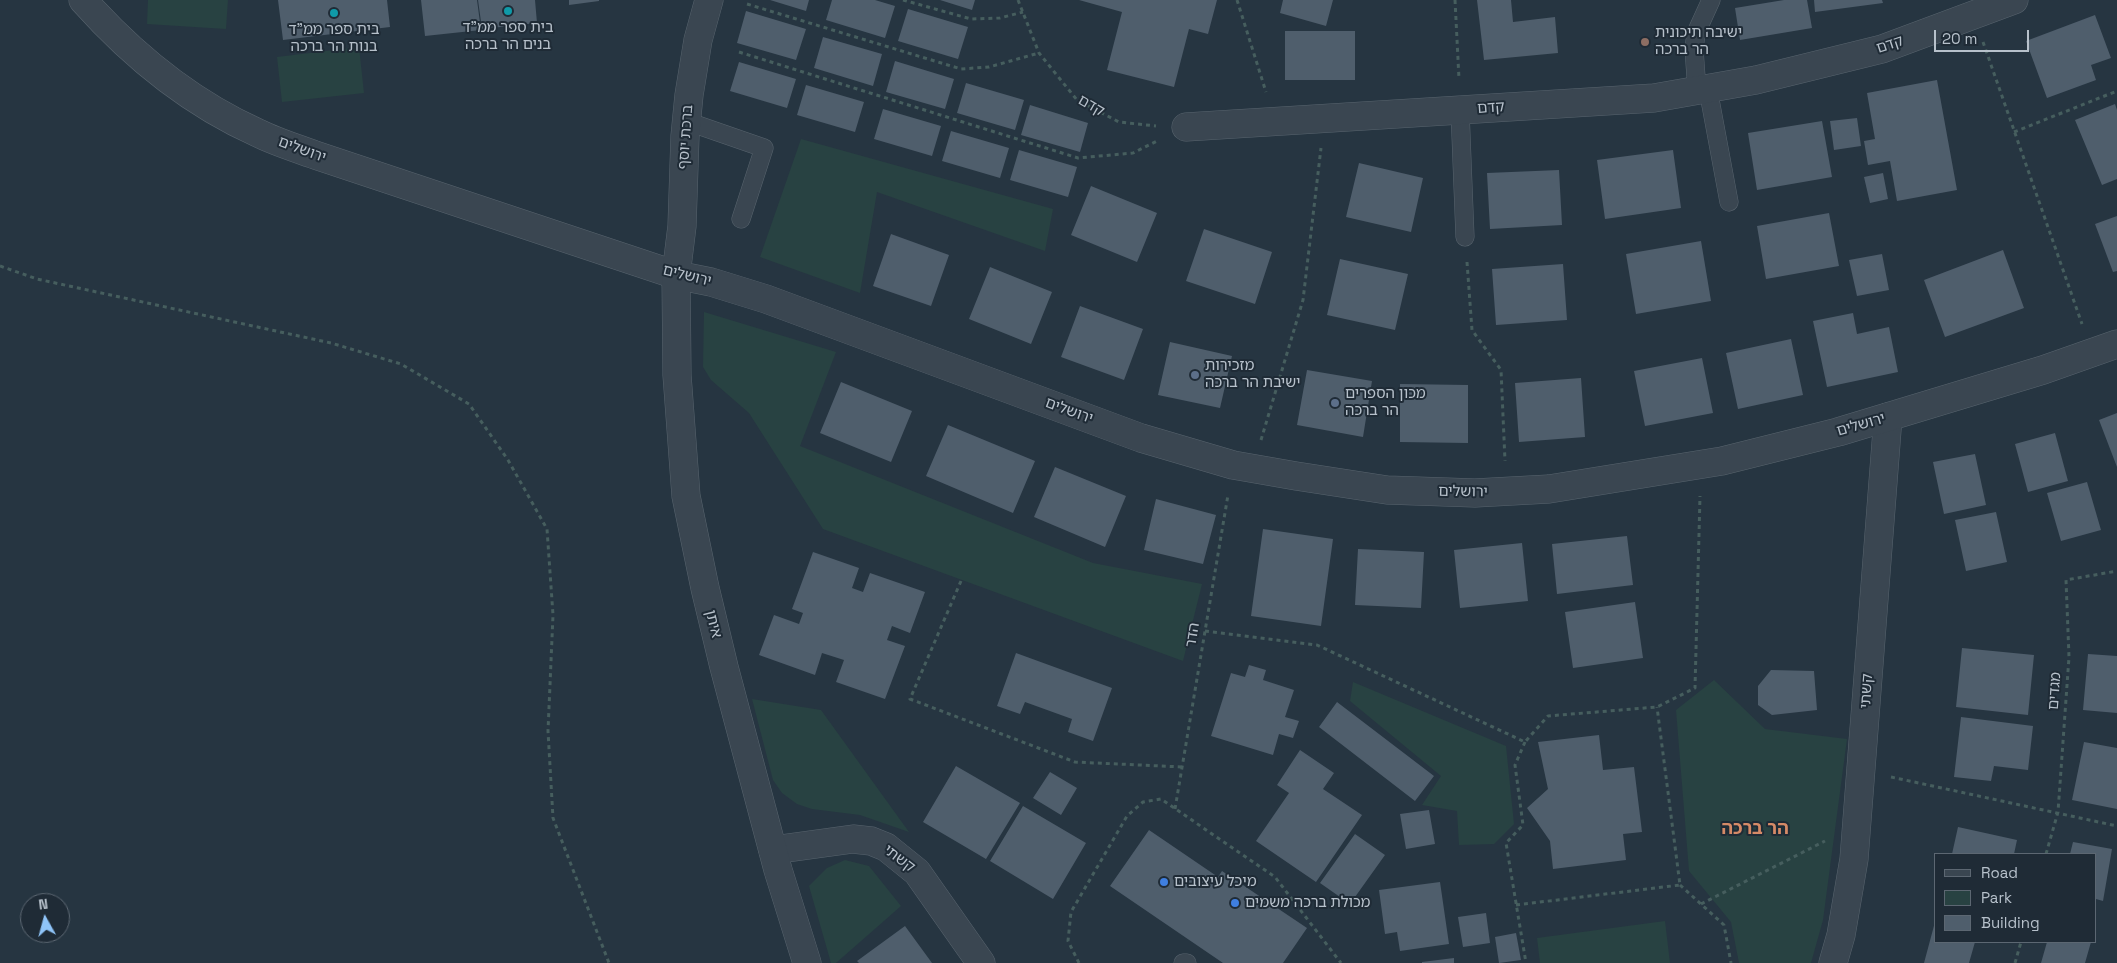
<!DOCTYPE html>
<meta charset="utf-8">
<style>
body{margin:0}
#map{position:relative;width:2117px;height:963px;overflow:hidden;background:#263541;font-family:"Space Grotesk",sans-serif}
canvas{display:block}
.legend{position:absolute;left:1934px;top:853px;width:162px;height:90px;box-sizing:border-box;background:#1f2b36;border:1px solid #5c6772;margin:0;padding:6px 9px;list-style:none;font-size:15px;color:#b7c1cb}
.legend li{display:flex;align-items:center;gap:10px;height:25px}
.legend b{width:25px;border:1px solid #5c6772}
.north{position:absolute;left:20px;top:893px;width:50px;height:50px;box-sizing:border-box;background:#1f2b36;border:1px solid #5c6772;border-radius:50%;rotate:353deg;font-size:14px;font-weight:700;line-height:20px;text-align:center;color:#b7c1cb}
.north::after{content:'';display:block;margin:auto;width:18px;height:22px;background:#8fc4f8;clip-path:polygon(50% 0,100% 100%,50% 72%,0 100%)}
.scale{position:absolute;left:1934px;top:30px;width:95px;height:22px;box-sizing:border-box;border:2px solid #b7c1cb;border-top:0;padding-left:6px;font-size:15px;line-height:18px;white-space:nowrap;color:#b7c1cb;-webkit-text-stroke:4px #1f2b36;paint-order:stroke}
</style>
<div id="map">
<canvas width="2117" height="963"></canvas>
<ul class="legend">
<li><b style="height:6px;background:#3a4651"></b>Road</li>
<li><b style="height:14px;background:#284242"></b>Park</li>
<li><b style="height:14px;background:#4f5e6c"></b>Building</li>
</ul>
<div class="north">N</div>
<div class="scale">20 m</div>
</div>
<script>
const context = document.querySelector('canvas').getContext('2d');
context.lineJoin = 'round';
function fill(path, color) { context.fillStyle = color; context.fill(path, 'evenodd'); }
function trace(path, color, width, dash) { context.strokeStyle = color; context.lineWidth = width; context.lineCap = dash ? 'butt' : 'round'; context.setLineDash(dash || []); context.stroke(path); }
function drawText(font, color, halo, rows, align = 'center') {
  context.font = font + ' "Space Grotesk","Noto Sans Hebrew",sans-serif'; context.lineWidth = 4; context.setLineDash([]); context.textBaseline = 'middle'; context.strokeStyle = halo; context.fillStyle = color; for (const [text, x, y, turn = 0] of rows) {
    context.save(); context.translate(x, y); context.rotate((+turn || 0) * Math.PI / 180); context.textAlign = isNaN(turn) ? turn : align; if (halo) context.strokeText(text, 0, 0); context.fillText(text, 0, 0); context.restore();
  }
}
fill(new Path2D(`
 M148,0H228L226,29L147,24Z
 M359,47L364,93L282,102L277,57Z
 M801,139L1053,209L1045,251L877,192L860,293L760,257Z
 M704,312L836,352L800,446L1093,563L1202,584L1183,661L823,529L749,413L711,380L703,367Z
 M1714,680L1765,729L1847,739L1823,920L1811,963H1739L1731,922L1689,871L1676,710Z
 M1353,682L1506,746L1514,824L1494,844L1459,845L1457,811L1422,805L1441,776L1350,701Z
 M752,699L821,710L909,832L860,815L812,809L797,804L782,793L773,780Z
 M845,860L869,866L901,906L836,963H831L809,886L827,868Z
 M1665,921L1670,963H1540L1537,938Z`), '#284242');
fill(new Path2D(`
 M278,0H387L390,27L283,40Z
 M421,0H477L481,30L425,36Z
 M478,0H535L537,23L482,29Z
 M569,0H599V1L569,5Z
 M770,0H809L806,11Z
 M832,0H875L895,6L885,38L826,20Z
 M940,0H975L972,10Z
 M1079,0H1217L1208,34L1189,29L1174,87L1107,70L1122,12Z
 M1283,0H1333L1326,26L1280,13Z
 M1477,0H1511L1513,22L1555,17L1558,53L1484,60Z
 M1784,0H1807L1812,28L1740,40L1735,8Z
 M1814,0H1882L1883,3L1815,12Z
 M908,9L968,27L958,59L898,41Z
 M746,11L806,29L796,60L737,43Z
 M2095,15L2111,58L2091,65L2096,80L2047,98L2026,41Z
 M1285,31H1355V80H1285Z
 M823,37L882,54L873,86L814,68Z
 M895,61L954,79L945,109L886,92Z
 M739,62L796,79L787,108L730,91Z
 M1937,80L1957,190L1897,201L1890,161L1868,165L1864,141L1875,139L1867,93Z
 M966,83L1024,100L1015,130L957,113Z
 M806,85L864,102L855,132L797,115Z
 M2115,104L2117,110V179L2102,185L2075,120Z
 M1030,105L1088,123L1080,152L1021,135Z
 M883,109L941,126L932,156L874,139Z
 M1857,118L1861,146L1834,150L1830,121Z
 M1822,121L1832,177L1757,190L1748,133Z
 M951,131L1009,148L1000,178L942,161Z
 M1019,150L1077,167L1068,197L1010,180Z
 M1673,150L1681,208L1605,219L1597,160Z
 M1359,163L1423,178L1411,232L1346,217Z
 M1559,170L1562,225L1490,229L1487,173Z
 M1883,173L1888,199L1870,203L1864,177Z
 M1091,186L1157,213L1137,262L1071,235Z
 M1829,213L1839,266L1766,279L1757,226Z
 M2117,216V271L2113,272L2095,224Z
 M1204,229L1272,252L1255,304L1186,281Z
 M891,234L949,255L931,306L873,286Z
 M1701,241L1711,301L1636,314L1626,254Z
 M2003,250L2024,308L1945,337L1924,280Z
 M1882,254L1889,290L1857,296L1849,260Z
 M1340,259L1408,274L1395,330L1327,315Z
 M1563,264L1567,320L1496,325L1492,269Z
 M990,267L1052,292L1031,344L969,319Z
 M1080,306L1143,329L1124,380L1061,357Z
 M1853,313L1857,334L1889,327L1898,372L1827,387L1813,321Z
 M1791,339L1803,395L1738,409L1726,353Z
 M1170,342L1232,356L1220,408L1158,395Z
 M1702,358L1713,413L1645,426L1634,371Z
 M1307,370L1372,381L1363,437L1297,425Z
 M1581,378L1585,437L1519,442L1515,383Z
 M841,382L912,411L891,462L820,433Z
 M1400,384L1468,385V443L1400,442Z
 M2117,413V467L2099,420Z
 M948,425L1035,461L1013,513L926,476Z
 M2055,433L2068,481L2028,492L2015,444Z
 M1975,454L1986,505L1944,514L1933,462Z
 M1055,467L1126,496L1105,547L1034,517Z
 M2087,482L2101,530L2061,541L2047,493Z
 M1156,499L1216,515L1203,564L1144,550Z
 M1996,512L2007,562L1966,571L1955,520Z
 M1263,529L1333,539L1321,626L1251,616Z
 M1627,536L1633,585L1557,594L1552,544Z
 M1522,543L1528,601L1460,608L1454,550Z
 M1358,549L1424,552L1421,608L1355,605Z
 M813,552L859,568L852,588L863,592L870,573L925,592L910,633L892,626L887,640L905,646L885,699L836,682L844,660L822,653L815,675L759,655L774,615L799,624L803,613L792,609Z
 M1635,602L1643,658L1573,668L1565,612Z
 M1962,648L2034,655L2028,715L1956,707Z
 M1016,653L1112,688L1093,741L1068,732L1072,719L1025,702L1020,714L997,706Z
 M2088,654L2117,656V713L2083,710Z
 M1249,665L1266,670L1263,680L1294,690L1285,717L1299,721L1293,738L1279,734L1273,755L1211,736L1231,673L1245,677Z
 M1771,670L1814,671L1817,710L1772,715L1758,705V686Z
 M1337,702L1434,776L1415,801L1319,727Z
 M1961,717L2033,726L2028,770L1994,766L1991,781L1954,777Z
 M1599,735L1603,770L1634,767L1642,832L1623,834L1626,860L1553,869L1550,841L1527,808L1548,789L1538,742Z
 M2084,742L2117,748V809L2072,800Z
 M1300,750L1334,773L1323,789L1362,815L1316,882L1256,841L1289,793L1277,785Z
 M956,766L1020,803L986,859L923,822Z
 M1050,772L1077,788L1061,815L1033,798Z
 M1023,806L1086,843L1053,899L990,861Z
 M1429,810L1435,844L1406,849L1400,814Z
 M1958,827L2017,840L2014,854H1952Z
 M1149,830L1218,877L1222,871L1307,928L1283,963H1223L1110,886Z
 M1355,834L1385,855L1350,904L1320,883Z
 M2073,842L2112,849L2103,901L2096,899V854H2070Z
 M1440,882L1449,944L1400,951L1397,932L1385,934L1379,890Z
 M1486,913L1490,943L1463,947L1458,917Z
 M1935,922L1936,942H1975L1969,963H1924Z
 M905,926L932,963H859L857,961Z
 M1516,933L1521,960L1499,963L1495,937Z
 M2047,942H2091L2085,963H2041Z
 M1454,958V963H1422V962Z`), '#4f5e6c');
const service = new Path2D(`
 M1708,89L1729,202
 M1697,91L1694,49L1696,33L1711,0
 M1460,110L1465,237
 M686,121L764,148L741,219
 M1183,963H1187`);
const minor = new Path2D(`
 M83,0C132,55 191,103 258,133C276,142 296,148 315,155L676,275
 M1186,127L1654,98L1756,80L1882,49L2014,0
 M773,850L853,839L871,841L886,847L917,872L981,963
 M1833,963L1841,935L1854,859L1888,417`);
const tertiary = new Path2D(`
 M709,0L698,40L689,95L685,136L682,226L676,275L677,375L686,496L705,588L724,667L778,870L807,963
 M676,275L711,282L766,299L1141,438L1233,465L1296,476L1387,490L1475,493L1549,489L1722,461L1838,432L2043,370L2117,344`);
trace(service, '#58646e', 19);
trace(minor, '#58646e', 29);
trace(tertiary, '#58646e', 29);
trace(new Path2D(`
 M903,0L971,19L1000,18L1023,12
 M1018,0L1039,53L1077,100L1119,122L1156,126
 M1237,0L1266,92
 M1455,0L1459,79
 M747,4L961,69L989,67L1039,53
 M1983,42L2082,324
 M739,52L1078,158L1133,153L1159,140
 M2014,132L2117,91
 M1467,262L1472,330L1501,370L1505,461
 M0,266L37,279L331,343L401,364L469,404L508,460L547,529L553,615L548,731L553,818L609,963
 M1261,440L1303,300L1321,148
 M961,581L910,699L1075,762L1182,767
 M1205,631L1317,645L1525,742L1548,716L1657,707L1695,688L1700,496
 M1525,742L1515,765L1523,825L1506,843L1526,963
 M1891,777L2117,826
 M1175,809L1228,495
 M2046,854L2058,812L2069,657L2066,580L2117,571
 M1680,885L1724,925L1731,963
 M1701,904L1825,841
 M1516,905L1680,885L1657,707
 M1079,963L1068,941L1071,912L1127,816L1143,802L1161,799L1275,877L1341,963
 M2015,963L2021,942`), '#465e5e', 3, [4, 4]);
trace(service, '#3a4651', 18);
trace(minor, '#3a4651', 28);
trace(tertiary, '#3a4651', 28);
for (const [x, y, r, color] of [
 [508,11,5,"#0f9aa8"],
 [334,13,5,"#0f9aa8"],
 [1645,42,5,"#8d6e63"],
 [1195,375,5,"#5c6f8a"],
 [1335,403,5,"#5c6f8a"],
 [1164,882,5,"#3f7fe0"],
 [1235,903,5,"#3f7fe0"]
]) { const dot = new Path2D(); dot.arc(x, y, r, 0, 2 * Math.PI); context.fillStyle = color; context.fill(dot); trace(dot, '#1f2b36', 2); }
drawText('15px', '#b7c1cb', '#1f2b36', [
 ["בית ספר ממ\"ד",508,28,"center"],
 ["בנים הר ברכה",508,45,"center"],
 ["בית ספר ממ\"ד",334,30,"center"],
 ["בנות הר ברכה",334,47,"center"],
 ["ישיבה תיכונית",1655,33],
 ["הר ברכה",1655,50],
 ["מזכירות",1205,366],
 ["ישיבת הר ברכה",1205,383],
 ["מכון הספרים",1345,394],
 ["הר ברכה",1345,411],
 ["מיכל עיצובים",1174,882],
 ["מכולת ברכה משמים",1245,903]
], 'left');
drawText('15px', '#b7c1cb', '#1f2b36', [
 ["קדם",1890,45,-18],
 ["קדם",1091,106,30],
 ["קדם",1491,108,-4],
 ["ברכת יוסף",686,137,-86],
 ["ירושלים",302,150,20],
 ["ירושלים",687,276,14],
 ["ירושלים",1069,411,20],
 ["ירושלים",1861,425,-16],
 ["ירושלים",1463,492,1],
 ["איתן",713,624,76],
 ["הדר",1193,635,-81],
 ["קשתי",1867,691,-86],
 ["מגדים",2055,691,-86],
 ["קשתי",899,859,37]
]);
drawText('bold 18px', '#d58a67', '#1f2b36', [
 ["הר ברכה",1755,829]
]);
</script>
